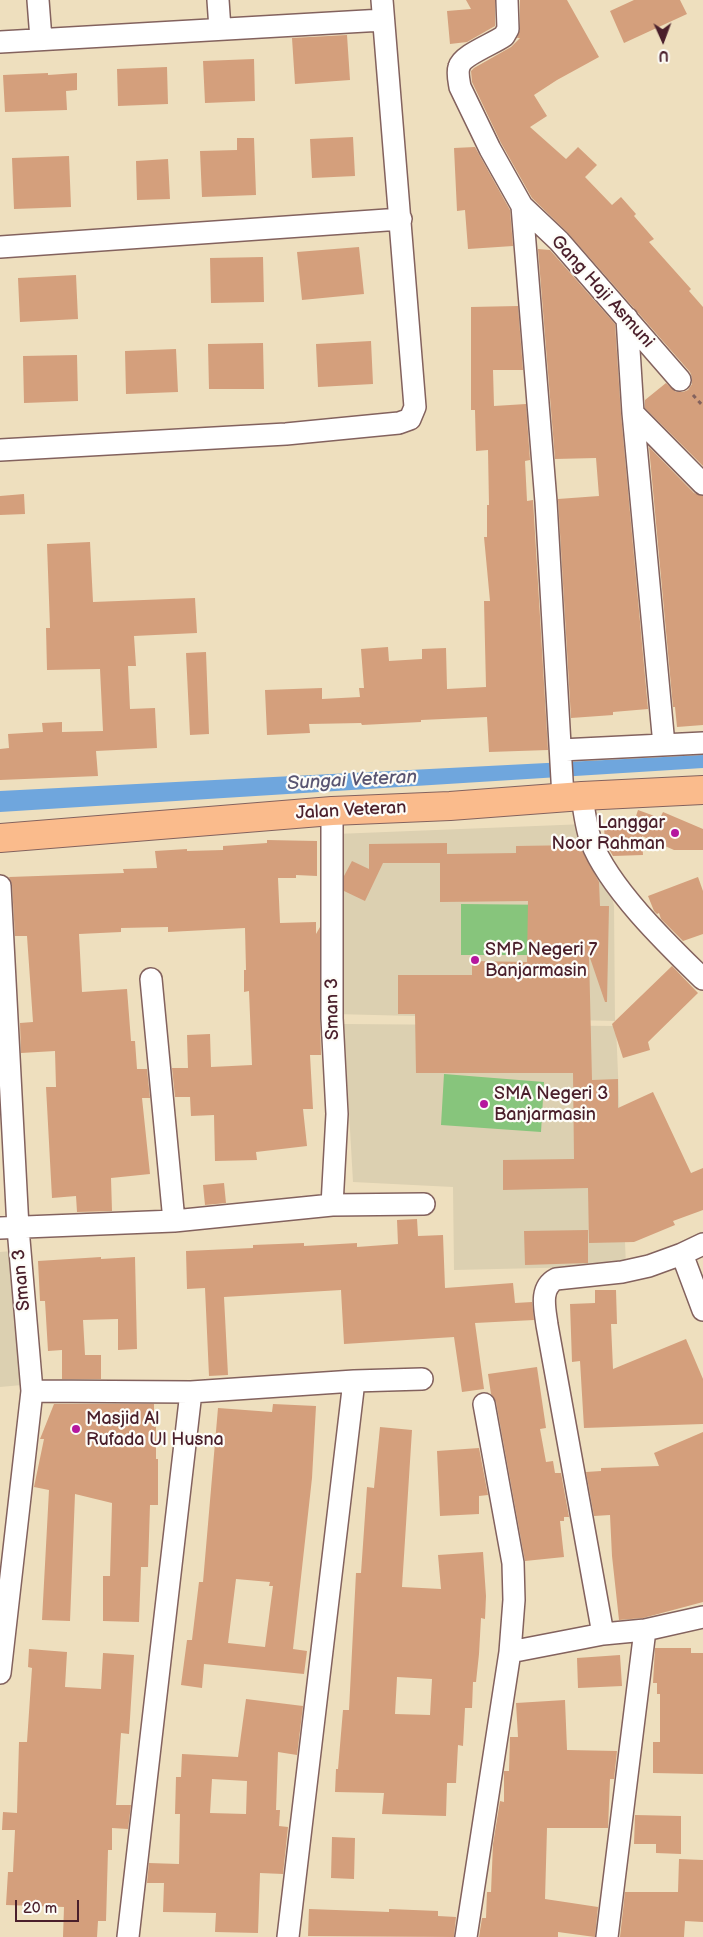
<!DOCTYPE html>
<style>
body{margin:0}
#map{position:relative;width:703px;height:1937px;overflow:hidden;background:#eedfbe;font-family:"Balsamiq Sans",sans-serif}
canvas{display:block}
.north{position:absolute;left:638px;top:15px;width:50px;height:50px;-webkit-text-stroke:4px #fdfcf7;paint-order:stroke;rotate:178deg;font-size:14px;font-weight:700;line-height:20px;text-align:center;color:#4a1f2b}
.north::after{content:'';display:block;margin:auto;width:18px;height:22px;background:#4a1f2b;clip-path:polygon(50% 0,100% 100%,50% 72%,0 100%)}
.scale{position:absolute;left:15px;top:1900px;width:64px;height:22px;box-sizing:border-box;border:2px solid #4a1f2b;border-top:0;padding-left:6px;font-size:15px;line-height:18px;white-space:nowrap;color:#4a1f2b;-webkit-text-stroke:4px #fdfcf7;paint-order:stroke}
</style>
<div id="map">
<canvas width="703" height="1937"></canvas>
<div class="north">U</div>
<div class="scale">20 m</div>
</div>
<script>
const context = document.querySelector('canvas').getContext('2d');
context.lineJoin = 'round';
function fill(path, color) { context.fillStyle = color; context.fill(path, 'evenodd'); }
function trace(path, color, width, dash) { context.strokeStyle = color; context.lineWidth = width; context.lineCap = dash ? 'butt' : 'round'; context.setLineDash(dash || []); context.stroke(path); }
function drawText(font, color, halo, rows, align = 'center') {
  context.font = font + ' "Balsamiq Sans",sans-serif'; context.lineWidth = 4.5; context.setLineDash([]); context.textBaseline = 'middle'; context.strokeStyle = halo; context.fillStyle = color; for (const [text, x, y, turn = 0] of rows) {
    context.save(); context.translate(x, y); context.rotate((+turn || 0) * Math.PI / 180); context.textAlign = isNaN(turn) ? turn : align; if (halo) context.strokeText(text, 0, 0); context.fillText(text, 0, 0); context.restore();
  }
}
fill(new Path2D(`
 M586,824L608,882L614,906L615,1021L334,1014L336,834Z
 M344,1024L616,1026L626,1266L454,1270L453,1187L353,1182Z
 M12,1251L22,1385L0,1387V1252Z`), '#dcd0b1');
fill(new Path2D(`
 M461,904L561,905V955H461Z
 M444,1074L544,1082L541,1132L441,1125Z`), '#87c57c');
fill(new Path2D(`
 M703,755V768L0,812V791Z`), '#6fa6dd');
fill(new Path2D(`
 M466,0H495V26L467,42L450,44L447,11L471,9Z
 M520,0H567L599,57L557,80L534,95L547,116L530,127L566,159L578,147L597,165L585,177L612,205L621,197L636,214L634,216L654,239L649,242L691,289L689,291L703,307V466L645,408V400L666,383L676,392H683L688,390L692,384V377L690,372L568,233L532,198L501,143L472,82L471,71L474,68L511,47L520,38H517L520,29Z
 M634,0H680L687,14L624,43L610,11Z
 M347,35L350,80L295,84L292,38Z
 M254,59L255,101L205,103L203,61Z
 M167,67L168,104L118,106L117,69Z
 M48,73V75L77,73V90L66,91L67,110L5,112L3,75Z
 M353,137L355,176L312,178L310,139Z
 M237,138H254L256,195L202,197L200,151L237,150Z
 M475,147L510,210L513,246L468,249L465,210L457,211L454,148Z
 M69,156L71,207L14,209L12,158Z
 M168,159L170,199L137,200L136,161Z
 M359,247L364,294L302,300L297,252Z
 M538,249L550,250L615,324L621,414L648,709L613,712V715L571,718L558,499L599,496L596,458L555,459Z
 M263,257L264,302L211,303L210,258Z
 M76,275L78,319L20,322L18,278Z
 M518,306L523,370H493L494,406L526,404L530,460L525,461L527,501L533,500L548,750L489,752L487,717L421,720V722L362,725L361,723L309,724L310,733L267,735L265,690L322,688V699L360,697L359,688H364L361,649L388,647L389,661L422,659V649L446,648L447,689L486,687L484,601H490L484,537H487V505H489L488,450L476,451L475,410H471V307Z
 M371,341L373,384L318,387L316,344Z
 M263,343L264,389H209L208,344Z
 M176,349L178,392L126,394L125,351Z
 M77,355L78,401L24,403L23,356Z
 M649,447L694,493L703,496V725L677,727L675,707H673Z
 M24,494L25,514L0,515V496Z
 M90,542L93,602L195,598L197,633L134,636L136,666H128L130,709L155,708L157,748L96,751L98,776L0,780V749L9,748L8,734L43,732L42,723L62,722V732L103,731L100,669L47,670L46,628H50L47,544Z
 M206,652L209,734L190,735L186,653Z
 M638,810L660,818L663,812L703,829V850H674L642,836L643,855L613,856L605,842L604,827L633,825Z
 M267,840L317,841V876L296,875V878H278L280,923L316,922V934L320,927V1018L321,1055H310L313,1109H303L307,1146L256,1152L257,1160L215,1161L214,1115L191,1116L190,1097H175L172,1068H188L187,1035L210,1034L211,1067L252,1065L249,991L244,992V970H246L245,928L168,932V927L121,928V932L79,934L82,992L127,989L131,1041H135L137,1069H147L150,1098H142L150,1174L111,1178L112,1211L77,1212L76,1196L52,1198L46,1087H56L55,1051L21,1053L20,1023L33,1022L27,936H15L12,885L9,877L124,873L123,869L157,868L155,851L187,849V851L223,850V846L267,843Z
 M447,843V854L516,853V846L579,845L599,882L600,906H609L607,1002H605L589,955L592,1080L618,1079V1108L653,1092L691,1173L703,1168V1210L673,1221L675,1225L634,1242L589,1243L588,1188L503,1190V1160L574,1159L573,1073H416L415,1014H398V975H472V961L527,962L528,901L440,902V863H383L365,901L344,891V876L352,861L369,869V844Z
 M698,877L703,891V934L683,941L661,919L659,913L657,914L654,911L648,896Z
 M672,966L698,993L648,1042L650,1050L623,1058L612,1024Z
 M224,1183L226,1203L205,1205L203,1185Z
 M417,1219L418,1236L443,1235L445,1288L513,1283L515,1303L532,1302L534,1320L475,1323L484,1389L462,1392L454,1337L344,1344L341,1290L224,1297L228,1375L209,1376L205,1288L187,1289L186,1251L253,1248V1245L304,1243V1246L357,1243V1247L398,1244L397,1220Z
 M588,1230V1263L525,1265L524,1231Z
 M101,1257V1259L135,1257L137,1349L118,1350V1319L83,1320L85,1355H101V1379H62V1350L48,1351L45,1301H40L38,1261Z
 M595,1290H616L617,1324H611L613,1369L686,1339L703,1379V1424L584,1428L580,1361L572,1362L570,1304L595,1303Z
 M537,1367L546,1428L540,1429L546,1462L553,1461L555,1473H561L569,1517H564V1521H560L564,1557L525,1561L496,1402L491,1394L488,1374Z
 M54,1404H154V1427H156V1459H158V1505H150L148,1567H141L139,1622L103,1621V1576H110L112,1503L75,1494L70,1621L42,1620L49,1490L34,1487L44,1439H40Z
 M273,1404L316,1406L312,1478L293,1649L307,1651L304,1674L204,1664L202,1688L181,1685L187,1640H192L199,1582H203L218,1408L272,1412ZM236,1579L270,1582L269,1586H273L265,1647L228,1643Z
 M380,1427L412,1430L402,1587L441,1589L438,1555L483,1552L486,1596L485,1619L481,1618L479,1654L476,1682H473L472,1708H465L463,1746L458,1745L456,1783H447L446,1816L382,1814L384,1793L335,1792L336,1769H338L343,1710H349L356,1573H361L367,1487L374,1488ZM397,1677L432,1679L430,1715L395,1714Z
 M703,1432V1602L643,1618L619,1620L612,1556L610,1515L594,1516L586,1472L601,1471V1468L659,1466L654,1453Z
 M479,1448L488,1495L479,1496V1514L440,1516L437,1451Z
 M655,1648H691V1653H703V1774L653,1773V1742H660V1694H657V1683H653Z
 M29,1649L67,1652L65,1687L101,1689L103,1653L134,1655L129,1734L121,1733L116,1805H131L128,1829L112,1828V1850H108L106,1921H98L97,1937H63L64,1907L6,1905L8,1872H13L15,1830H2L3,1812L17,1813L19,1742H27L32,1668L28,1667Z
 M620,1655L622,1686L578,1688L577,1658Z
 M246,1699L303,1706L297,1755L278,1752L276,1810H280L279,1826L288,1827L283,1874L260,1873L258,1933L215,1932L216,1913L163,1912L164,1883H147L149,1863L179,1864L180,1814H175L176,1777H181L182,1754L238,1757ZM212,1779L247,1781L246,1814L210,1813Z
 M565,1700L567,1750L617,1751L614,1779H610L608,1828H547L545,1899L598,1907L595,1937L558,1932V1937H479L482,1918H486L487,1892H491L493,1844L500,1801L504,1802V1771H509L510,1737H518L516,1703Z
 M635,1815L681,1816V1854L656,1853V1844H634Z
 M332,1837L355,1838L354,1879L331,1878Z
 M679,1859L703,1860V1922L685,1921L684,1937H620L625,1892H678Z
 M309,1909L389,1912V1909L438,1911V1916L456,1917L454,1937L308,1936Z`), '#d49f7c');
const minor = new Path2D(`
 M38,0L41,39
 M218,0L220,29
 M507,0L508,29L504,36C493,44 462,55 459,67C457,73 459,81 460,87L490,149L522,206L546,502L563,797
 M0,42L383,20
 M522,206L559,241L680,380
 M0,247L401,219
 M627,318L633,413L664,745
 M633,413L703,484
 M0,450L286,434L399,423L410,419L415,407L382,0
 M561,750L703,743
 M582,796C584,811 586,827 591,841C609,888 667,944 703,979
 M0,886L18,1228L32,1391L0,1673
 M151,979L174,1221
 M332,1205L337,1114L332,1018V811
 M0,1228L174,1221L332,1205L424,1204
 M703,1244L682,1254L703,1310
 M682,1254L649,1266L622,1272L556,1279C539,1288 545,1309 547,1325L603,1634L645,1630L703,1617
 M32,1391L191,1392L354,1381L422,1379
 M484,1404L513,1563L514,1600L510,1652L603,1634
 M128,1937L191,1392
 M288,1937L354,1381
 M466,1937L510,1652
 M607,1937L645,1630`);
const primary = new Path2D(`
 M0,838L332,811L450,806L582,796L703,790`);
trace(minor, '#83625e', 24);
trace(primary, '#83625e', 30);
trace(new Path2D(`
 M693,395L703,406`), '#83625e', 3, [4, 4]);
trace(minor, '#fff', 21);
trace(primary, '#fabb8c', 28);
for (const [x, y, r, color] of [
 [675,833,5,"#b5179e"],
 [475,960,5,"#b5179e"],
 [484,1104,5,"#b5179e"],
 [76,1429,5,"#b5179e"]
]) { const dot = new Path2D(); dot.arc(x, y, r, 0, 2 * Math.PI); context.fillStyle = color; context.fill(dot); trace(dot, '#fdfcf7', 2); }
drawText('18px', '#4a1f2b', '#fdfcf7', [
 ["Gang Haji Asmuni",602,292,48],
 ["Jalan Veteran",351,811,-3],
 ["Sman 3",333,1009,-91],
 ["Sman 3",22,1280,-95]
]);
drawText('18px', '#4a1f2b', '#fdfcf7', [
 ["Langgar",665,823,"right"],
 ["Noor Rahman",665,844,"right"],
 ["SMP Negeri 7",485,950],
 ["Banjarmasin",485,971],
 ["SMA Negeri 3",494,1094],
 ["Banjarmasin",494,1115],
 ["Masjid Al",86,1419],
 ["Rufada Ul Husna",86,1440]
], 'left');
drawText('italic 19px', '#595572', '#fdfcf7', [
 ["Sungai Veteran",352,781,-3]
]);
</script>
